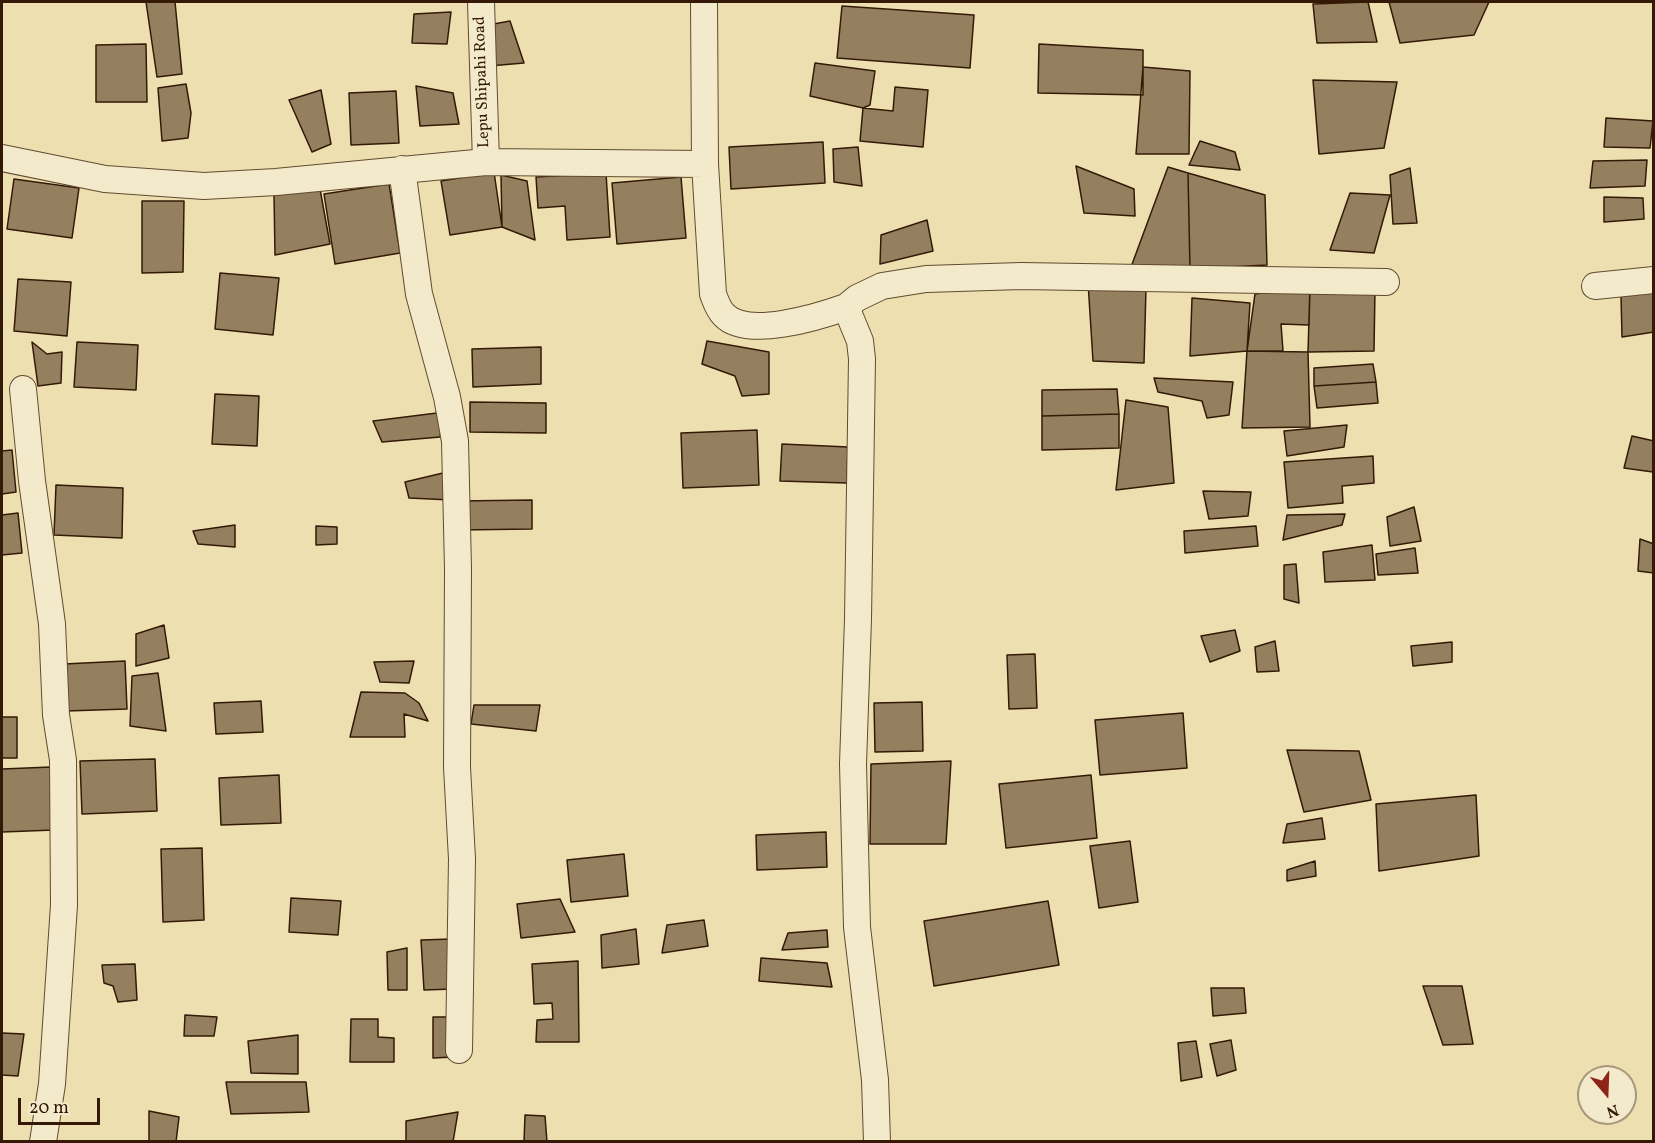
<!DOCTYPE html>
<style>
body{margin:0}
#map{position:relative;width:1655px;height:1143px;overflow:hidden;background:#eddfaf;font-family:Vollkorn,serif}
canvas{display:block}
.frame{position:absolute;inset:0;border:3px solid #341a06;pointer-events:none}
.north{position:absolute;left:1577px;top:1065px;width:60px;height:60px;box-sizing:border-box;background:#f3eacb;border:2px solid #a7977c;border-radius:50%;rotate:161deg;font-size:16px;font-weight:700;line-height:24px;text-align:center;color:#341a06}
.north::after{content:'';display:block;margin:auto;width:21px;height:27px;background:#8f2418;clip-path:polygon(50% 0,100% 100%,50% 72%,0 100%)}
.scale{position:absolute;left:18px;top:1098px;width:82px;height:27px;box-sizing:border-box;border:3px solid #341a06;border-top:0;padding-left:8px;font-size:18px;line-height:21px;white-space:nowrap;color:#341a06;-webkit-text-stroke:4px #f3eacb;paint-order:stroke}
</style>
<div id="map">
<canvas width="1655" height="1143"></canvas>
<div class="frame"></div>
<div class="north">N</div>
<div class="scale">20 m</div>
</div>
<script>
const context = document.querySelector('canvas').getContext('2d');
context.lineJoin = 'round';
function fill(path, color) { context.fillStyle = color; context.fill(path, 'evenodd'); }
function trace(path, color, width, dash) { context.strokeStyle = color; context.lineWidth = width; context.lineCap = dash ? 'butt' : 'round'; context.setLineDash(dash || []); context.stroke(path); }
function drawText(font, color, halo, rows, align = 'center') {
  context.font = font + ' Vollkorn,serif'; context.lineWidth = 6; context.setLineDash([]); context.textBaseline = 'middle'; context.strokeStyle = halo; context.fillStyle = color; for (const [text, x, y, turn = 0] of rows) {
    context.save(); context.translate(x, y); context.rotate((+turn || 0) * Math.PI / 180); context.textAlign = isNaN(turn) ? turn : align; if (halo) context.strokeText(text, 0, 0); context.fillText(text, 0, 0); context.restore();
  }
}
const building = new Path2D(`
 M146,2H175L182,74L157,77Z
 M1368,2L1377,42L1317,43L1313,4Z
 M1389,2H1489L1474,35L1400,43Z
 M842,6L974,15L970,68L837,58Z
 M451,12L447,44L412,43L414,14Z
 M510,21L524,63L489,66L488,25Z
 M146,44L147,102H96V45Z
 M1039,44L1143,50V95L1038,93Z
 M815,63L875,71L870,105L863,108L810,96Z
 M1143,67L1190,71L1189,154H1136Z
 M1313,80L1397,82L1384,148L1319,154Z
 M186,84L191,113L188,138L162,141L158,88Z
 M416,86L453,93L459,124L420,126Z
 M895,87L928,90L923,147L860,141L863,108L893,111Z
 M321,90L331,144L312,152L289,100Z
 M396,91L399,143L351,145L349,93Z
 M1606,118L1653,121L1650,148L1604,147Z
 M1200,141L1235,152L1240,170L1189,165Z
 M823,142L825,183L731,189L729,147Z
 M858,147L862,186L834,182L833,149Z
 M1647,160L1645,186L1590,188L1593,161Z
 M1076,166L1134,189L1135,216L1084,213Z
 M1168,167L1188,173L1190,269L1131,267Z
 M1410,168L1417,223L1393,224L1390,175Z
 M494,172L502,227L450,235L441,181Z
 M606,173L610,237L567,240L565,206L538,208L536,177Z
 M1188,173L1265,195L1267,265L1190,269Z
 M501,175L527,181L535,240L502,227Z
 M681,177L686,238L617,244L612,183Z
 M14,179L79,188L72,238L7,229Z
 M389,184L400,253L335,264L324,194Z
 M320,189L330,244L275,255L274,194Z
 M1350,193L1390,195L1374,253L1330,250Z
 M1604,197L1643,198L1644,219L1604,222Z
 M142,201H184L183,272L142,273Z
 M927,220L933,251L880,264L881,235Z
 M220,273L279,278L273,335L215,329Z
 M18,279L71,282L67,336L14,331Z
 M1088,282L1146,288L1144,363L1093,361Z
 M1310,286L1375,288L1374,351L1308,352Z
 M1310,286L1309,325L1281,324L1283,351H1247L1255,294Z
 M1654,291V332L1622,337L1621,296Z
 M1192,298L1250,303L1247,351L1190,356Z
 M707,341L769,352V394L742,396L735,376L702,364Z
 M32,342L47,354L62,352L61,383L38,386Z
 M77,342L138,345L136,390L74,387Z
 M541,347V384L473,387L472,349Z
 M1247,351L1308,352L1310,427L1242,428Z
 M1373,364L1376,382L1314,386V368Z
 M1154,378L1233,382L1229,415L1207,418L1202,401L1158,392Z
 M1376,382L1378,403L1317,408L1314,386Z
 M1117,389L1119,414L1042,416V390Z
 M215,394L259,396L257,446L212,444Z
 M1126,400L1168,407L1174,483L1116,490Z
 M470,402L546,403V433L470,432Z
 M445,412L440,437L382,442L373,421Z
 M1119,414V448L1042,450V416Z
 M1347,425L1344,447L1287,456L1284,431Z
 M757,430L759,485L683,488L681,433Z
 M1632,436L1654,441L1653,472L1624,468Z
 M782,444L848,447L847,483L780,481Z
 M12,450L16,492L2,494V451Z
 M1373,456L1374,483L1342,486L1343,503L1288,508L1284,462Z
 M443,473L451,500L409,498L405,482Z
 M56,485L123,488L122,538L54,535Z
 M1203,491L1251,492L1248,516L1209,519Z
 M532,500V529L458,530V501Z
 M1414,507L1421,541L1390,546L1387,517Z
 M18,513L22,553L2,555V515Z
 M1345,514L1342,525L1283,540L1287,515Z
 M235,525V547L198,544L193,531Z
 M316,526L337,527V544L316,545Z
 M1256,526L1258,546L1185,553L1184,531Z
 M1640,539L1654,544V573L1638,571Z
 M1372,545L1375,580L1325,582L1323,552Z
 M1415,548L1418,573L1378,575L1376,554Z
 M1296,564L1299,603L1284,599V565Z
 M164,625L169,658L136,666V634Z
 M1235,630L1240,651L1210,662L1201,636Z
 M1275,641L1279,671L1257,672L1255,647Z
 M1452,642V662L1413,666L1411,646Z
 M1035,654L1037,708L1009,709L1007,655Z
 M125,661L127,709L66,711L64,664Z
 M414,661L409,683L380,682L374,662Z
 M158,673L166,731L130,726L132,676Z
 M361,692L405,693L419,703L428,721L404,714L405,737H350Z
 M261,701L263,732L216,734L214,703Z
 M922,702L923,751L875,752L874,703Z
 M474,705H540L536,731L471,724Z
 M1183,713L1187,768L1100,775L1095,720Z
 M2,717H17V758H2Z
 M1287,750L1359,751L1371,800L1304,812Z
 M155,759L157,811L82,814L80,761Z
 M951,761L946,844H870L871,764Z
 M51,767L54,830L2,832V769Z
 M279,775L281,823L221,825L219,778Z
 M1091,775L1097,838L1006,848L999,784Z
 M1476,795L1479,856L1379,871L1376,804Z
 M1322,818L1325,839L1283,843L1287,824Z
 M826,832L827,867L757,870L756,835Z
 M1130,841L1138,902L1099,908L1090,846Z
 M202,848L204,920L163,922L161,849Z
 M624,854L628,896L571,902L567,860Z
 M1315,861L1316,876L1287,881V870Z
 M291,898L341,901L338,935L289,932Z
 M560,899L575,932L521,938L517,904Z
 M1048,901L1059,965L934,986L924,921Z
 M704,920L708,946L662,953L667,925Z
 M636,929L639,964L602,968L601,935Z
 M827,930L828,947L782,950L788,933Z
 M452,939L453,989L424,990L421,940Z
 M407,948V990H388L387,952Z
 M761,958L827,963L832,987L759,981Z
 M578,961L579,1042H536L537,1020L553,1019L552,1003L534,1004L532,964Z
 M135,964L137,1000L118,1002L113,986L104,983L102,965Z
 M1423,986H1462L1473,1044L1443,1045Z
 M1211,988H1244L1246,1013L1213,1016Z
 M185,1015L217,1017L214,1036H184Z
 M433,1017H455L454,1057L433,1058Z
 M351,1019H378V1037L394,1038V1062H350Z
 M2,1033L24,1034L18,1076L2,1075Z
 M298,1035V1074L251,1073L248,1041Z
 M1231,1040L1236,1070L1217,1076L1210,1044Z
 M1196,1041L1202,1077L1181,1081L1178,1043Z
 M226,1082H306L309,1112L231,1114Z
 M149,1111L179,1117L176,1142H149Z
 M458,1112L453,1142H406V1121Z
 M525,1115L545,1116L547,1142H524Z`);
fill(building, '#94805e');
trace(building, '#341a06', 1.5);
const minor = new Path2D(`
 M481,2L486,162
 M704,2L705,164L713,294C716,302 718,309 724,315C747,339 818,317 846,307L860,341L862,359L858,619L853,764L857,927L875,1080L877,1142
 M2,158L105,179L204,186L276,182L486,162L705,164
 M402,169L419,294L447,397L455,441L458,569L457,767L462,859L459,1050
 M1595,286L1654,280
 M846,307L857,298L882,286L926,279L1021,276L1386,282
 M23,389L32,481L52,624L56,715L63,760L64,905L52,1084L43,1142`);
trace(minor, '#624b30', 28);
trace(minor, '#f3eacb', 26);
drawText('16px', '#341a06', '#f3eacb', [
 ["Lepu Shipahi Road",483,82,-92]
]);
</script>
